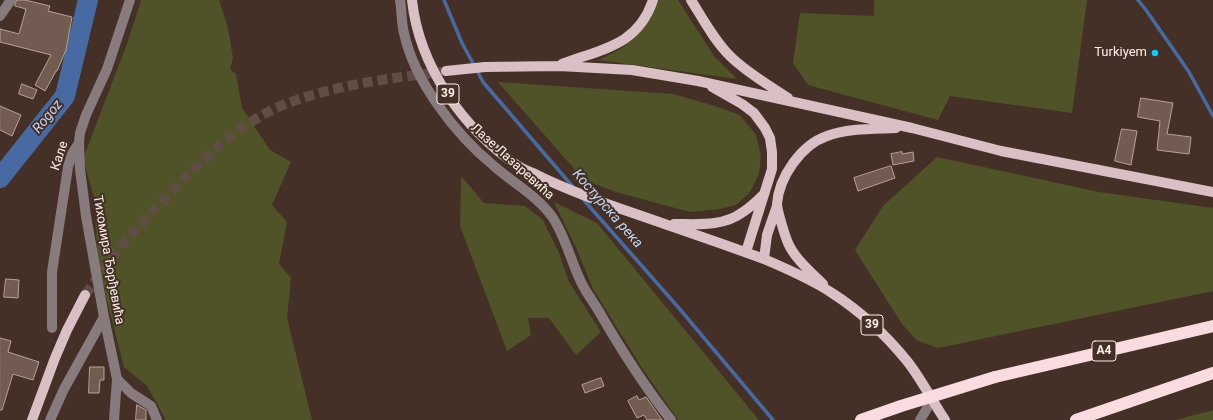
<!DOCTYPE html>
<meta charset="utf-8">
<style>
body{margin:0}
canvas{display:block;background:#443026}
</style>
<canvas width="1213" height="420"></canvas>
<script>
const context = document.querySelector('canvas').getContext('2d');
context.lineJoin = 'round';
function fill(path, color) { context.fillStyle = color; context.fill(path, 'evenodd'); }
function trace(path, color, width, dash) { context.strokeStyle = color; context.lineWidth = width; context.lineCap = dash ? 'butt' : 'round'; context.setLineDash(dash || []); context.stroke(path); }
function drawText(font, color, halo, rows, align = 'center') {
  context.font = font + ' Roboto,sans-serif'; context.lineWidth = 4; context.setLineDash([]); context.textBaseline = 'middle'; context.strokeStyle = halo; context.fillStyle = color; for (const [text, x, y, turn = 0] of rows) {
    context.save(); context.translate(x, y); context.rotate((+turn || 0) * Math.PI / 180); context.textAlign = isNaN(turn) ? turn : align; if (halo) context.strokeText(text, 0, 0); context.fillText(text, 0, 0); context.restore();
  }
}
fill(new Path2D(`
 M141,0H219L228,28L233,58L230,69L236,74L242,108L270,150L291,162L272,205L287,222L279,264L291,278L287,318L312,420H166L147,386L124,367L107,301L97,254L95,201L83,159L128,41Z
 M658,0H678L714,56L737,79L599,60L622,48L638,34L651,18Z
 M874,0H1087L1072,113L950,96L938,120L808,85L793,63L800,13L874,16Z
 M498,82L673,94L715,106L740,115L756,135L761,156L759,174L750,192L736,205L720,209L690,212L616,192L584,180Z
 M937,157L1099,192L1213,208V291L938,348L916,340L902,324L855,250L883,206Z
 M461,176L484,203L525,206L543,220L559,253L569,282L601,332L576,355L549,318H528L531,335L507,351L460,226Z
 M554,202L597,223L759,420H678L642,368L593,289L578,252Z
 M1213,410V420H1176Z`), '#4f5327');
trace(new Path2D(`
 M444,0L462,43L483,82L573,187
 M1138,0L1146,10L1189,72L1213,116
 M582,198L678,307L773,420`), '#476aa3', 3.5);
trace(new Path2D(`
 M0,178L65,96L88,0`), '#476aa3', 20);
const building = new Path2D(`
 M17,0H25L50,6L48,11L72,17L66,50L57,71H56L45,91L35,85L51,55L0,42V29L19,34L26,9L15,6Z
 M22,84L37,90L33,99L19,94Z
 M1141,98L1173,103L1167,134L1191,137L1189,154L1157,150L1160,121L1138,117Z
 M0,106L21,115L12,136L0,130Z
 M1122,129L1137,131L1131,165L1115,161Z
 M902,152V154L913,152L914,161L893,165L891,154Z
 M891,166L895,178L858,191L854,178Z
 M6,279L19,280L18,298L4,297Z
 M0,338L11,341L8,352L39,362L33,380L13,374L2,410H0Z
 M90,367H104V380H100L99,393H89Z
 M601,378L604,386L585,393L582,385Z
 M637,396L639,400L646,397L662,420H647L644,415L637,418L628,401Z
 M137,405L146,410V420H136Z`);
fill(building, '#725b51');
trace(building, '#baa196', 1);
trace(new Path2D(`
 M85,295C97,279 108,262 121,246C132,232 146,219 158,206C195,167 236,123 288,103C337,85 389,78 442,72`), '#604d43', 10, [10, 5]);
trace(new Path2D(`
 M400,0C402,11 401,22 404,33C414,81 456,135 494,166C513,183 538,196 553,218C566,238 571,262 582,284C587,294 595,304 601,315C622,351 645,387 671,420
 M0,16L11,0
 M79,143L80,169L86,216L104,317L117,379L114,420
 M52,328V272L68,167L72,154L79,143L80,133L86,115L107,69L130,0
 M117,379L131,393L151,406L157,420
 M50,420L64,389L104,317
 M920,420L932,400`), '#877b7d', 10);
trace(new Path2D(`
 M412,0C419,66 463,129 518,166C524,170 531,172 537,175C561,187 585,196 610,205C661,223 713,240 764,259C787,269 811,279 832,293C860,311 886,335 907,361C920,377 933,402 945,420
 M691,0C703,19 714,40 730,56C747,73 769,85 788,98
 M562,64C601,49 638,46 653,0
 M446,71L485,67L559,66L632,70L698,81L912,128L1001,151L1213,192
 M712,87L742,104L754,113L765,128L770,138L772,152V169L746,252
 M674,224C697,224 723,227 743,212C751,207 758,200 764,194
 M764,259L767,235L777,206
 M823,284C811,272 795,259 788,243C785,236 777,210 777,204C779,177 801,145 827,136C848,128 874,129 896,128
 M32,420L55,358L67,330L85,295`), '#d9c0c4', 10);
trace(new Path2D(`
 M995,377L1213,326
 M1076,420L1213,373`), '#f9dbe0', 12);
trace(new Path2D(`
 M861,420L901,406L995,377`), '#f9dbe0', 12);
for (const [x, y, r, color] of [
 [1155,53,4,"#10cafa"]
]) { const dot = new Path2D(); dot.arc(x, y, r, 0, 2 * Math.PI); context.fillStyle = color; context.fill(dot); trace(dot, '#443026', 1.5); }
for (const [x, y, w] of [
 [448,94,22],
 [872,325,22],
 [1104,351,24]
]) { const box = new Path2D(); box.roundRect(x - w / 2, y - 10, w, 20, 3); context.fillStyle = '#443026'; context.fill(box); trace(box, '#fdf0e9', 1); }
drawText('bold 12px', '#fdf0e9', null, [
 ["39",448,94],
 ["39",872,325],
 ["A4",1104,351]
]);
drawText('13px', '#fdf0e9', '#443026', [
 ["Turkiyem",1147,53]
], 'right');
drawText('13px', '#fdf0e9', '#443026', [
 ["Кале",60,156,-72],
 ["Лазе Лазаревића",512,162,42],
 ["Тихомира Ђорђевића",108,260,80]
]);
drawText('italic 14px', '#c3d8f9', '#443026', [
 ["Rogoz",48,117,-51],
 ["Костурска река",607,209,49]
]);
</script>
